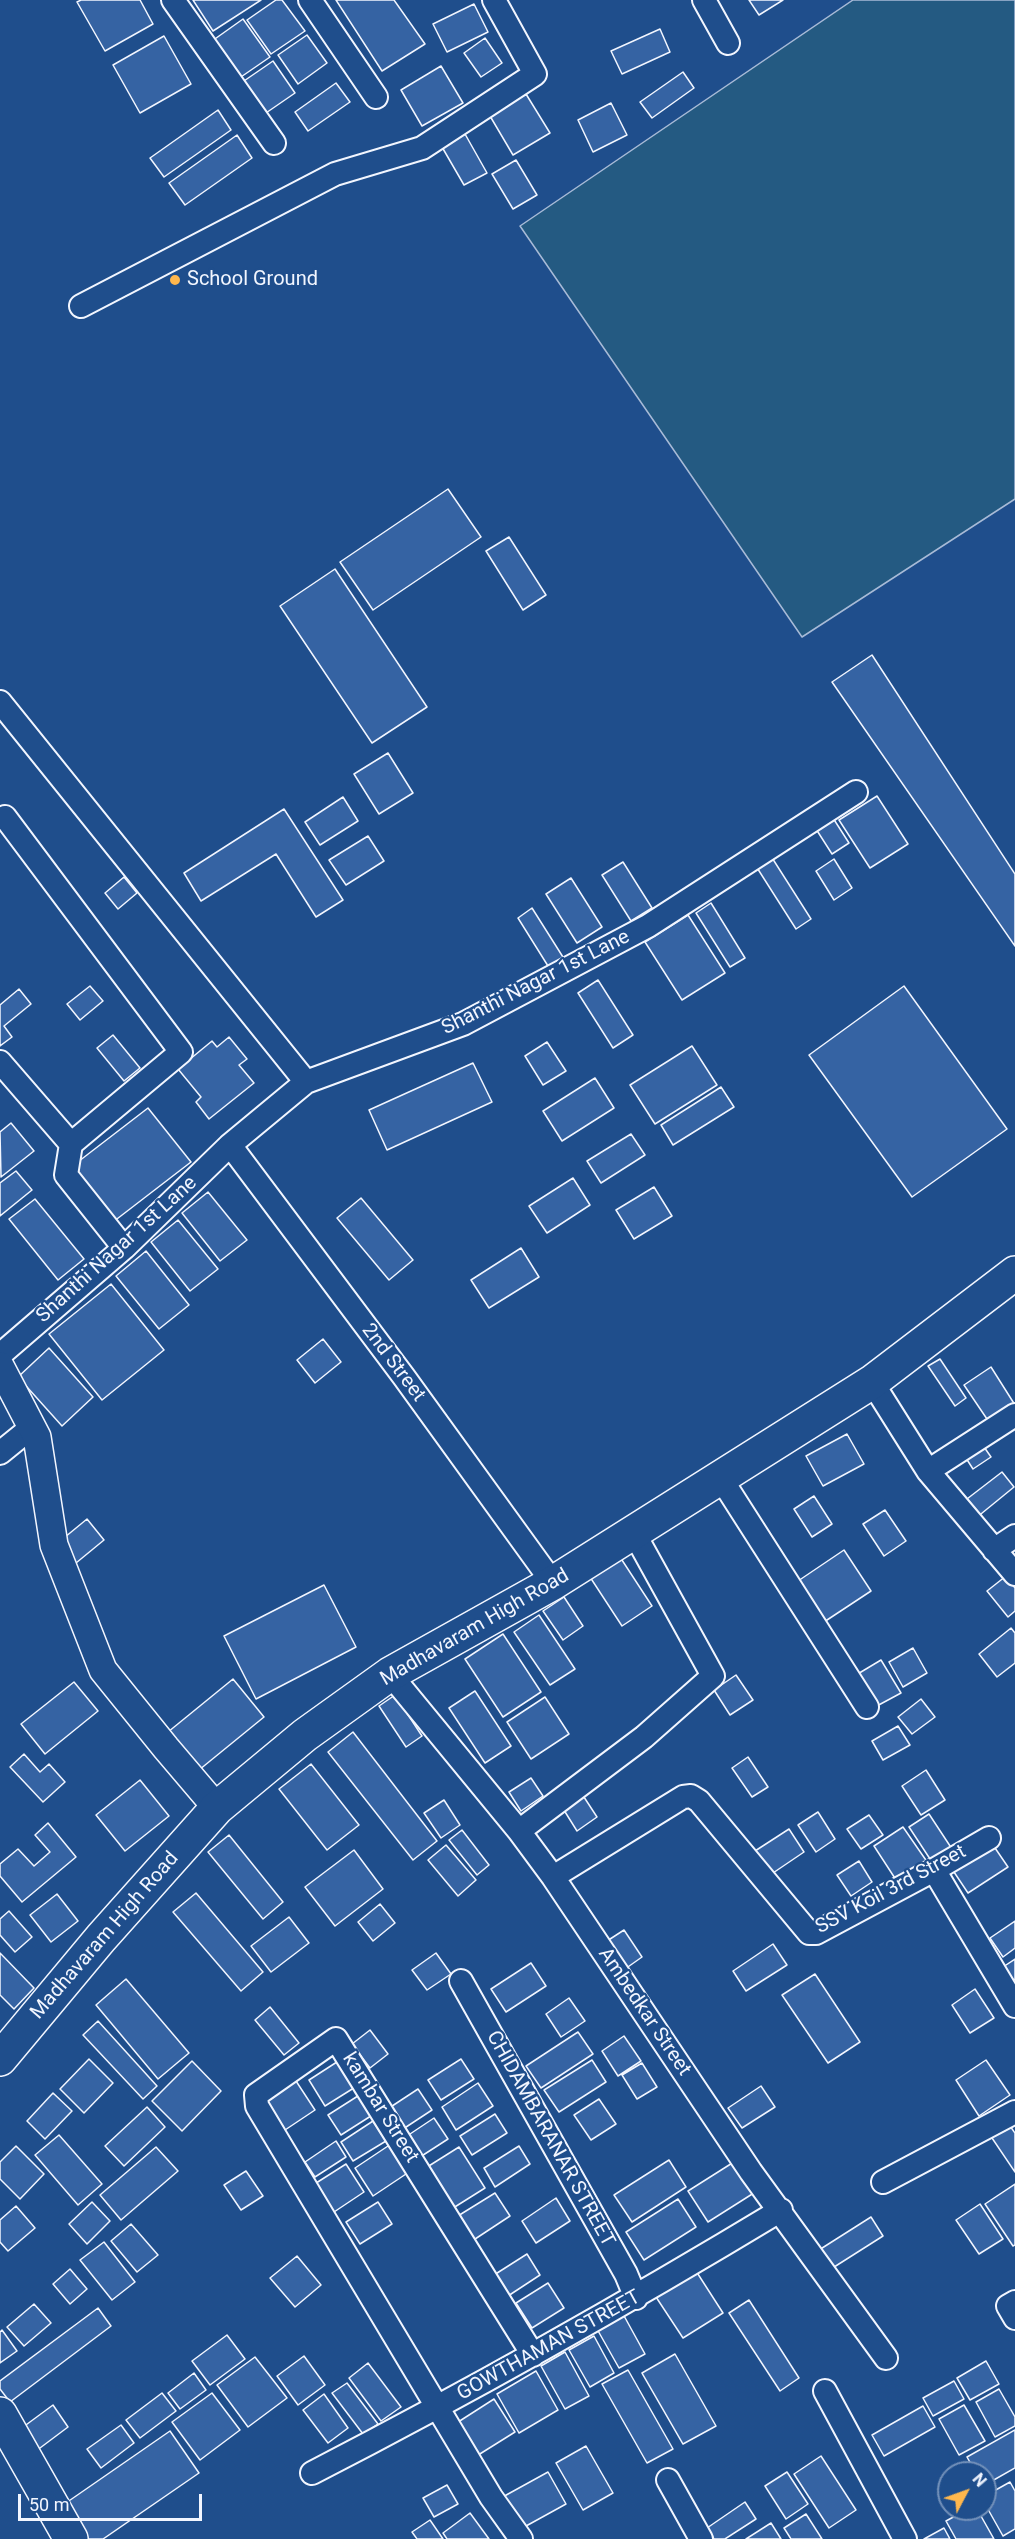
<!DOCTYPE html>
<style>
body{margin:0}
#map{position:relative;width:1015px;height:2539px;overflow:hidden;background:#1f4e8c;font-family:Roboto,sans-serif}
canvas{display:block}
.north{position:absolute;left:937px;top:2461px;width:60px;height:60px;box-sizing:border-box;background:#1f4e8c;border:2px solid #7391ba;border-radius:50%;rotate:49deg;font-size:16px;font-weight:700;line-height:24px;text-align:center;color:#f2f6ff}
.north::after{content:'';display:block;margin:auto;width:21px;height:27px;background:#ffb74d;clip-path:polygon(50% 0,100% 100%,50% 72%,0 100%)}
.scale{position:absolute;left:18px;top:2494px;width:184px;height:27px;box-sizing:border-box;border:3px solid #f2f6ff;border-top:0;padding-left:8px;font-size:18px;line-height:21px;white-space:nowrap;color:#f2f6ff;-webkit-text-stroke:4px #1f4e8c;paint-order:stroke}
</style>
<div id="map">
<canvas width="1015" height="2539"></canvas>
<div class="north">N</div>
<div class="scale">50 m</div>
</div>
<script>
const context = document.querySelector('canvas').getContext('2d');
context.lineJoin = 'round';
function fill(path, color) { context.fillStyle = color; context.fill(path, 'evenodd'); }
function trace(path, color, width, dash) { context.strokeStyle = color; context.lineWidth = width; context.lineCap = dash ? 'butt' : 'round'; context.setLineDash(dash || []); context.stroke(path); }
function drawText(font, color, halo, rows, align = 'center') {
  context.font = font + ' Roboto,sans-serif'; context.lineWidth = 4.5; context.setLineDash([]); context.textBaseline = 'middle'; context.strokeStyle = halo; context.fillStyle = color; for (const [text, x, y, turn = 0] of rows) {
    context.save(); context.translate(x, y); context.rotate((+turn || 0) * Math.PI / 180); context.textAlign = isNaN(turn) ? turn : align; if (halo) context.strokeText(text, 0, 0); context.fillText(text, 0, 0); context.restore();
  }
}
const green = new Path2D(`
 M853,0H1015V499L802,637L520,226Z`);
fill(green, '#245a82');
trace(green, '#a8bbd7', 1.5);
const building = new Path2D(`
 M81,0H140L153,24L105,51L77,2Z
 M193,0H261L213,31Z
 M276,0H282L305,31L271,54L247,20Z
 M336,0H394L425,44L382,71Z
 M749,0H783L759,15Z
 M474,4L488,32L447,52L433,24Z
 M243,19L270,57L238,79L212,41Z
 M660,29L670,52L622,74L611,51Z
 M307,35L327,63L298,84L278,55Z
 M164,36L191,84L140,113L113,65Z
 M485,38L502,63L481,77L464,53Z
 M273,61L295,93L263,115L241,83Z
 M441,66L463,103L422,126L401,90Z
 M683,72L694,88L652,118L640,102Z
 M336,83L350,102L308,131L295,112Z
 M526,94L550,133L513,155L490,116Z
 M611,103L627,135L593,152L578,120Z
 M218,110L231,130L164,177L150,158Z
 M465,134L487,173L464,185L442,147Z
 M237,135L252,158L185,205L169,183Z
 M516,160L537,195L513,209L492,174Z
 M448,489L481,537L373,610L340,562Z
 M509,537L546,595L523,610L486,551Z
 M335,569L427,707L372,743L280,606Z
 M872,655L1015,874V946L832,682Z
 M388,753L413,793L379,814L354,774Z
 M877,796L908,844L870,868L839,820Z
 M343,797L358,821L320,845L305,822Z
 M284,809L343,900L316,917L276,854L201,901L184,873Z
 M833,818L849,843L832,854L816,829Z
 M368,836L384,861L346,885L329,860Z
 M769,853L811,919L796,929L754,863Z
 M834,859L852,888L834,900L816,871Z
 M623,862L652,908L631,921L602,875Z
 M124,877L137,893L118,909L105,893Z
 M571,878L602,927L577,943L546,894Z
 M711,903L745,958L730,967L696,913Z
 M532,908L568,965L553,974L518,918Z
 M688,915L725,973L682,1000L645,942Z
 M598,980L633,1035L613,1048L578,993Z
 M90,986L103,1001L80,1020L67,1004Z
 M904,986L1007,1129L912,1197L809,1055Z
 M19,989L31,1004L4,1026L12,1037L0,1046V1005Z
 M113,1035L140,1068L124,1081L97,1048Z
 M229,1037L247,1059L239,1065L254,1083L209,1119L196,1102L201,1097L178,1069L212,1041L217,1047Z
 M547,1042L566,1071L543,1085L525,1056Z
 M692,1046L717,1085L655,1124L630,1085Z
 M473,1063L492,1102L387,1150L369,1110Z
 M595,1078L614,1108L562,1141L543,1111Z
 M721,1087L734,1107L673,1145L661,1125Z
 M148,1108L191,1162L100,1232L57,1178Z
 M11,1123L34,1151L1,1177L0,1132Z
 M631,1134L645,1155L601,1183L587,1161Z
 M16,1171L32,1190L0,1216V1183Z
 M573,1178L590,1205L547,1233L529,1206Z
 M654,1187L672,1216L634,1239L616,1210Z
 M208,1192L247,1240L220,1261L182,1213Z
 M361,1198L413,1260L389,1280L337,1218Z
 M35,1199L84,1259L58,1280L9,1219Z
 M178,1220L218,1269L190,1291L151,1242Z
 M521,1248L539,1277L489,1308L471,1280Z
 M146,1251L189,1305L159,1329L116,1276Z
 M111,1284L164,1350L102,1400L49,1334Z
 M323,1339L341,1362L315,1383L297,1360Z
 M49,1348L93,1397L62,1426L18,1377Z
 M940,1359L966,1398L955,1406L928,1366Z
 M991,1367L1015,1405L989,1422L964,1385Z
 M847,1434L864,1464L823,1486L806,1456Z
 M982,1444L991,1457L973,1469L964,1455Z
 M1002,1472L1014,1487L976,1518L963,1502Z
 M814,1496L832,1524L812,1537L794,1509Z
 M885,1510L906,1541L884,1556L863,1524Z
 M87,1519L104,1540L76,1563L59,1542Z
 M844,1550L871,1591L824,1622L798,1581Z
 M620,1557L652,1606L622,1626L590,1577Z
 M1006,1576L1015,1588V1611L1008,1617L987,1591Z
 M324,1585L356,1647L256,1699L224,1636Z
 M564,1597L583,1626L563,1640L543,1611Z
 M539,1615L575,1669L550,1685L514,1632Z
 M1011,1628L1015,1633V1663L997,1677L979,1654Z
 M503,1634L541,1692L503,1717L465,1659Z
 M913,1648L927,1673L903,1687L889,1662Z
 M881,1660L901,1693L875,1707L856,1675Z
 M736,1675L753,1700L730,1715L714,1690Z
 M233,1679L264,1717L199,1770L168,1732Z
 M74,1682L98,1711L45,1754L21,1724Z
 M475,1691L511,1746L485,1763L449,1708Z
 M395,1695L422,1736L406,1747L379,1706Z
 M545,1697L569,1734L531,1759L507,1722Z
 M921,1699L935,1717L912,1734L898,1717Z
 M898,1726L910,1745L883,1760L872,1741Z
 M353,1732L437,1841L413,1860L328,1752Z
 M24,1754L40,1772L49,1764L65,1782L43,1802L10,1767Z
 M748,1757L768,1787L752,1797L732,1768Z
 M311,1764L359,1825L327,1850L279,1789Z
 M926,1770L945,1800L921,1815L902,1786Z
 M531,1778L543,1796L521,1811L509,1792Z
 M140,1780L169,1816L125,1851L96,1815Z
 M582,1794L597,1817L577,1831L562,1807Z
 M444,1800L460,1825L441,1838L424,1813Z
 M818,1812L835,1839L816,1852L798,1825Z
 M929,1814L954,1852L934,1865L909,1827Z
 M869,1815L883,1835L861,1849L847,1829Z
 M48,1823L76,1857L22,1902L0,1876V1864L18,1849L34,1866L50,1852L35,1835Z
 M903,1827L930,1866L900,1886L874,1846Z
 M789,1829L804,1852L770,1875L755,1851Z
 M462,1830L489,1865L477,1875L449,1840Z
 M229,1835L283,1902L263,1919L208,1852Z
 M446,1845L476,1880L458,1896L428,1860Z
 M993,1845L1008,1867L968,1893L954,1872Z
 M354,1850L383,1889L335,1926L305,1887Z
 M859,1861L872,1882L851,1896L837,1875Z
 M196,1893L263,1972L241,1991L173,1912Z
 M57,1894L78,1921L51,1942L30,1915Z
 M380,1904L395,1923L373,1941L358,1922Z
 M9,1911L32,1937L15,1952L0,1935V1919Z
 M289,1917L309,1943L271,1972L251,1946Z
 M1015,1921V1948L1003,1957L990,1938Z
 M624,1930L642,1957L625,1969L607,1941Z
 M773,1944L787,1965L746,1991L733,1971Z
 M0,1953L34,1988L14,2009L0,1995Z
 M436,1953L451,1974L427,1990L412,1970Z
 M1015,1959V1979L1012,1981L1003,1967Z
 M531,1963L546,1986L506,2012L491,1989Z
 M815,1974L860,2042L828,2063L782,1995Z
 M126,1979L189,2053L158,2079L96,2005Z
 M975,1989L994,2018L970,2033L952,2005Z
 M569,1998L585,2021L561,2037L546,2014Z
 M270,2007L299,2043L284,2055L255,2020Z
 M98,2021L157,2086L143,2099L83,2035Z
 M370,2030L388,2054L370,2068L352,2044Z
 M578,2032L593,2054L541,2088L526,2066Z
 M624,2036L641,2061L618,2076L602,2051Z
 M89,2059L113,2083L84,2113L60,2089Z
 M461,2059L474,2079L441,2100L428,2080Z
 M340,2060L357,2086L325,2106L309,2080Z
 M592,2060L606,2082L559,2112L544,2090Z
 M986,2060L1010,2095L979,2116L956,2080Z
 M192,2061L221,2091L182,2131L152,2101Z
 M642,2063L657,2087L637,2099L622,2075Z
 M296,2081L315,2110L285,2130L267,2101Z
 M478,2083L493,2106L456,2130L442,2107Z
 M761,2086L775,2107L742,2128L728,2108Z
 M418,2089L432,2110L397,2133L383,2112Z
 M53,2093L72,2111L45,2139L27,2121Z
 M361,2094L374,2114L341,2135L328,2115Z
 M599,2099L616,2124L591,2140L574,2115Z
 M147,2107L165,2127L124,2166L105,2146Z
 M495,2114L507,2133L472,2155L460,2136Z
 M434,2118L448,2139L417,2159L404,2138Z
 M373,2121L386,2141L353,2161L341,2142Z
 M1008,2123L1015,2133V2172L990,2135Z
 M59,2135L102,2184L78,2205L35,2155Z
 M336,2141L346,2157L315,2177L305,2162Z
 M394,2142L412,2170L373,2196L355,2168Z
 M16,2146L44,2174L20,2199L0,2179V2162Z
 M519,2146L530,2164L495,2187L484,2168Z
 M156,2147L178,2171L121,2220L100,2195Z
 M459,2147L485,2188L450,2210L424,2169Z
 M669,2160L686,2187L632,2222L614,2195Z
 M737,2160L757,2191L708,2222L688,2191Z
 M346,2164L364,2192L331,2214L313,2185Z
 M246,2171L263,2196L241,2210L224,2185Z
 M1015,2184V2245L1013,2246L985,2204Z
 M495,2193L510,2216L469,2243L453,2219Z
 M556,2198L570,2221L536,2243L522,2221Z
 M678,2199L696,2227L644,2260L626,2232Z
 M92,2202L110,2221L87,2244L69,2224Z
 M378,2202L392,2224L360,2244L346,2222Z
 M980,2204L1003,2239L979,2254L956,2220Z
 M16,2206L35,2228L8,2251L0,2242V2220Z
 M871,2217L883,2236L831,2269L819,2250Z
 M131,2224L158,2255L137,2272L111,2241Z
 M104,2242L135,2282L112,2300L80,2260Z
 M527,2254L540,2275L508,2296L494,2275Z
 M297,2256L321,2285L295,2307L270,2278Z
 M70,2269L87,2289L70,2304L53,2284Z
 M696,2271L723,2313L683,2338L656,2297Z
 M548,2283L564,2308L532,2328L516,2303Z
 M749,2300L799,2378L780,2391L729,2313Z
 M34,2304L51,2323L24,2346L7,2327Z
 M98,2308L111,2326L10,2402L0,2389V2381Z
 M623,2314L645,2354L619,2368L597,2329Z
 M2,2330L17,2351L0,2363V2332Z
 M227,2335L245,2359L210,2385L192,2361Z
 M594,2336L614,2373L590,2387L569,2350Z
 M565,2352L589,2396L565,2409L541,2366Z
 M675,2354L716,2426L683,2444L642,2373Z
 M304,2356L325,2385L298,2405L277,2376Z
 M255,2357L287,2398L248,2427L217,2385Z
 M986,2361L999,2384L970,2400L957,2378Z
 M368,2363L401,2407L381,2421L349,2378Z
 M628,2370L673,2449L647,2463L602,2384Z
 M536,2371L558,2410L519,2433L497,2394Z
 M194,2373L206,2390L180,2409L168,2393Z
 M954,2381L964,2399L933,2416L923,2398Z
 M347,2383L378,2424L363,2434L332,2393Z
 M999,2389L1015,2417V2426L995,2437L976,2402Z
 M162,2393L176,2411L140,2438L126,2420Z
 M212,2393L240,2430L200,2460L172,2422Z
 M324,2394L348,2428L328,2443L303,2410Z
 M494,2399L515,2432L475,2457L455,2424Z
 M53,2405L68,2427L32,2454L15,2433Z
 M964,2405L985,2441L959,2455L939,2419Z
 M923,2406L935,2427L884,2456L872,2435Z
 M121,2425L134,2443L101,2468L87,2449Z
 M1015,2430V2468L985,2485V2473H976L967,2457Z
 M170,2431L199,2473L103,2539H86L63,2505Z
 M586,2446L613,2493L583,2510L556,2463Z
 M821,2456L856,2510L829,2528L794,2474Z
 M548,2472L566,2504L517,2531L499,2499Z
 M787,2472L808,2504L786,2519L765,2486Z
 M1010,2482L1015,2491V2529L1003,2536L985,2504V2496Z
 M447,2485L458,2504L434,2517L423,2498Z
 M745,2502L756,2519L725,2539H714L707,2528Z
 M968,2509H977L994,2539H956L946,2521Z
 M470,2513L489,2539H447L443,2533Z
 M806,2514L822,2539H791L784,2528Z
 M430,2520L443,2539H417L412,2532Z
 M771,2523L781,2539H746Z
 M944,2528L950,2539H924Z`);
fill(building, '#3563a3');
trace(building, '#f2f6ff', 1.5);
const minor = new Path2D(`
 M173,0L274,143
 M310,0L376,97
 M704,0L728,43
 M81,306L335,174L422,148L535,74L494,0
 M0,702L306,1082
 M5,817L181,1052L71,1144L66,1175L124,1248
 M0,1062L71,1144
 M230,1145L404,1377L553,1583
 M0,1355L124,1248L230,1145L306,1082L463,1024L648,926L856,792
 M872,1382L928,1471L1015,1574
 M0,1453L32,1427
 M928,1471L1015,1415
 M720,1477L867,1707
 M994,1550L1015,1536
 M390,1674L519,1831L553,1877L751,2172L886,2358
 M519,1831L644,1737L713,1676L634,1533
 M934,1870L1015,2006
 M553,1877L683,1797L691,1796L699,1801L809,1933H816L934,1870L989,1838
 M461,1981L626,2274L636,2298
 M883,2182L1015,2112
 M1015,2302L1008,2306L1015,2318
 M825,2391L905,2539
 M312,2473C471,2391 627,2303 781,2210
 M668,2480L701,2539
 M521,2539L491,2497L257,2106L256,2095L336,2039L533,2355`);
const tertiary = new Path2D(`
 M0,1366L37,1437L54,1545L103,1670L166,1748L217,1808`);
const primary = new Path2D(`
 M0,2059L101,1938L217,1808L305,1735L390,1674L553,1583L872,1382L1015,1273
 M0,2414L71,2539`);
trace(minor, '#f2f6ff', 26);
trace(tertiary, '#f2f6ff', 30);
trace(primary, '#f2f6ff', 36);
trace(minor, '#1f4e8c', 22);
trace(tertiary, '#1f4e8c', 27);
trace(primary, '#1f4e8c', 33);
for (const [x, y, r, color] of [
 [175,280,6,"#ffb74d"]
]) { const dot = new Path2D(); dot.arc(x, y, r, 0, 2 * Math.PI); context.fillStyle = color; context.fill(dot); trace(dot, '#1f4e8c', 2); }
drawText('20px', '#f2f6ff', '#1f4e8c', [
 ["School Ground",187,280]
], 'left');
drawText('20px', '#f2f6ff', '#1f4e8c', [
 ["Shanthi Nagar 1st Lane",536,983,-27],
 ["Shanthi Nagar 1st Lane",117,1250,-42],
 ["2nd Street",393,1363,53],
 ["Madhavaram High Road",475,1628,-30],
 ["SSV Koil 3rd Street",891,1890,-28],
 ["Madhavaram High Road",105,1936,-49],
 ["Ambedkar Street",644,2012,56],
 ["kambar Street",380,2108,58],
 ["CHIDAMBARANAR STREET",550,2139,61],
 ["GOWTHAMAN STREET",549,2346,-29]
]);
</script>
